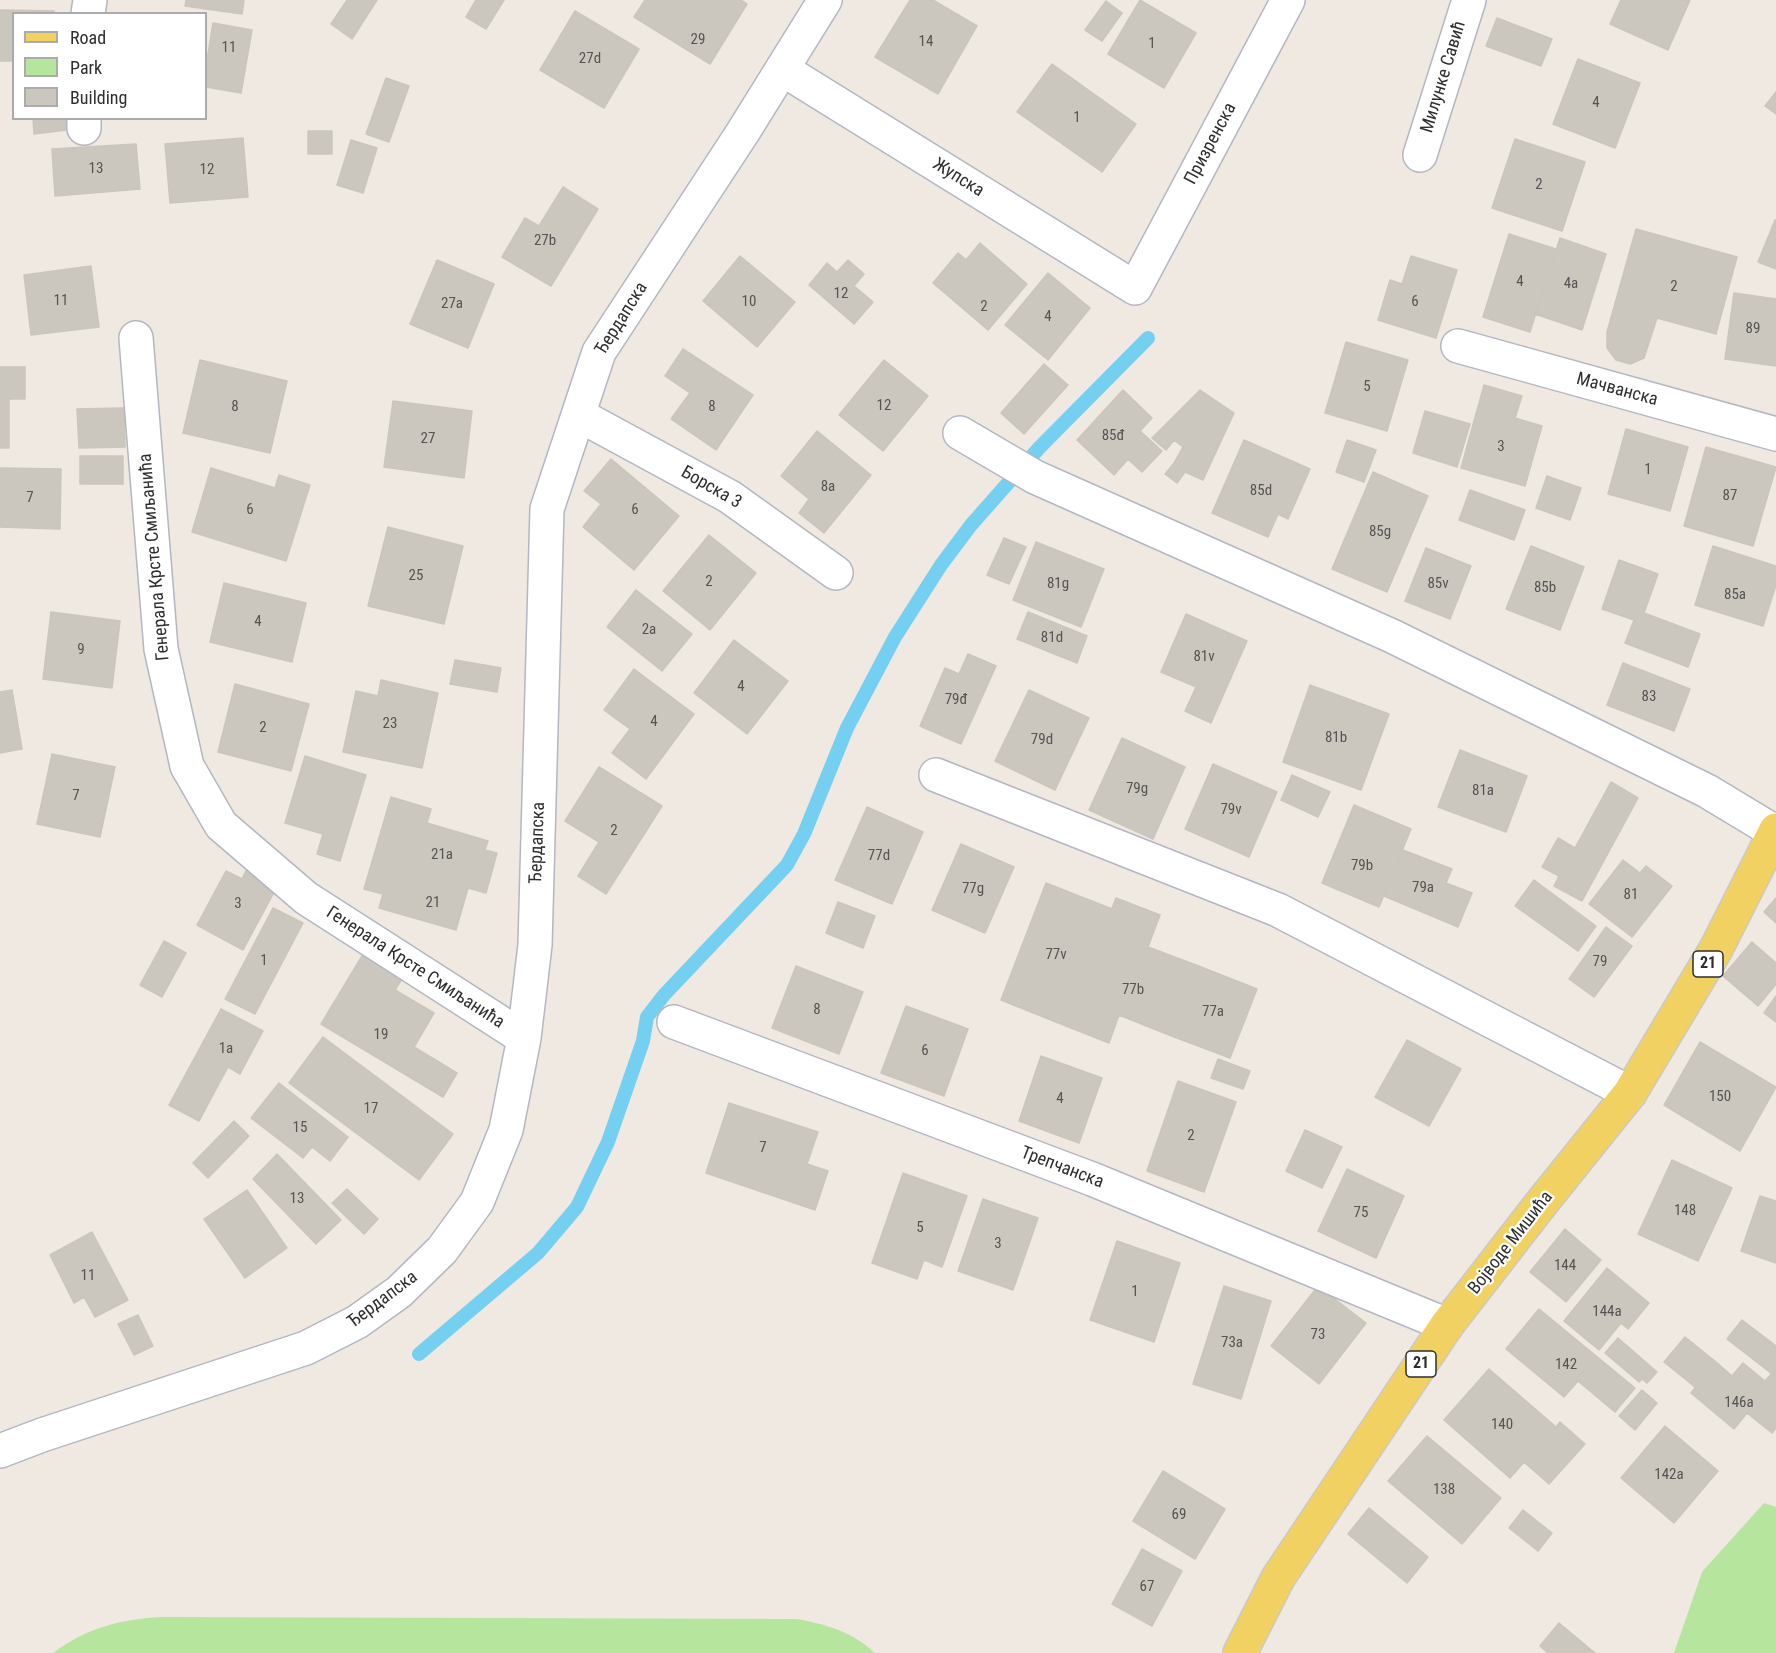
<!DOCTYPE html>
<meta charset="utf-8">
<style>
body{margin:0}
#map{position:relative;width:1776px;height:1653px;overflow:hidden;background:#efe9e1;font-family:"Roboto Condensed",sans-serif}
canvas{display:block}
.legend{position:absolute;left:12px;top:12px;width:195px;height:108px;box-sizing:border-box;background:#fff;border:2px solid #ababab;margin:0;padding:8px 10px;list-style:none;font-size:18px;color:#2e2e2e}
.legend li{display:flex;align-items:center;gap:12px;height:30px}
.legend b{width:30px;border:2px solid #ababab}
</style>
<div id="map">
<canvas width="1776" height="1653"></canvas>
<ul class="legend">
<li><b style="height:8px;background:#f2d163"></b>Road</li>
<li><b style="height:16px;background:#b6e59e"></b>Park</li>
<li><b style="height:16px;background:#cbc7bf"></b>Building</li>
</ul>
</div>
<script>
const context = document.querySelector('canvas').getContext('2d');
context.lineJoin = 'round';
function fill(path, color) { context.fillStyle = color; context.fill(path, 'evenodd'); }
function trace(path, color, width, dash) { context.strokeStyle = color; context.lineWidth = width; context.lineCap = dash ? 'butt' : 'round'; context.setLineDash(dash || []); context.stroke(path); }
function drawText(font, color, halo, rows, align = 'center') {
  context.font = font + ' "Roboto Condensed",sans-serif'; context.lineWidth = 4.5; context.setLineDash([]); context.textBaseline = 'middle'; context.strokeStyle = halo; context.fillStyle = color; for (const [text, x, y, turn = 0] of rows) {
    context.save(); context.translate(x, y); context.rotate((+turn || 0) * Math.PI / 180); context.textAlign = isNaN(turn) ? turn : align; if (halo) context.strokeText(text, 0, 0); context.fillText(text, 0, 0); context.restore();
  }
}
fill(new Path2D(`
 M1764,1503L1776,1507V1653H1674L1702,1572Z
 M161,1617L797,1619C825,1624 853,1632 875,1653H53C89,1627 118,1620 161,1617Z`), '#b6e59e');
trace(new Path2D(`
 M419,1354L538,1253L577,1207L608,1142L643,1041L647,1017L664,995L787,865L804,834L847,728L895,637L941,565L971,525L1039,448L1148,338`), '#75cff0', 14);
const building = new Path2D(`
 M186,0H244L242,14L185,6Z
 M347,0H377L352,39L331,24Z
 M476,0H504L486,29L466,17Z
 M645,0H741L747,4L710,64L634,17Z
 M910,0H933L977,26L938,94L875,57Z
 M1140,0L1196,33L1164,88L1108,54Z
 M1621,0H1690L1668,50L1610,24Z
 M1106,1L1122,13L1102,41L1085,30Z
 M0,10L54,11V14H14V61H0Z
 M575,11L639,49L604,108L540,70Z
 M1497,18L1552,39L1541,66L1486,46Z
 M213,23L252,30L241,93L206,87V66Z
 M1578,59L1640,83L1615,148L1553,124Z
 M1052,64L1136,124L1102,172L1017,112Z
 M386,78L409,86L389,142L366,134Z
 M1776,92V114L1765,106Z
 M33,118H74L75,129L34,134Z
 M308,131H332V154H308Z
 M243,138L248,197L170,203L165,144Z
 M1515,139L1585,162L1562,231L1492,208Z
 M351,140L377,148L363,193L337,185Z
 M136,144L140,189L55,196L52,149Z
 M563,187L598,209L551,286L502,257L525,218L539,226Z
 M1775,220H1776V269L1758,262Z
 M1636,229L1737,257L1716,334L1657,318L1644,358L1630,364L1616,360L1607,348V332Z
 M1509,234L1556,249L1530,332L1483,317Z
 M1560,238L1606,254L1582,330L1535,314Z
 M980,243L1027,284L988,330L933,283L958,253L966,260Z
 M740,256L795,302L757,347L703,301Z
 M1411,256L1457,270L1436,338L1378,320L1390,280L1402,284Z
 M437,260L494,284L468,348L410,324Z
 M848,260L864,274L854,286L873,302L854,324L809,285L827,263L837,272Z
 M91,266L99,327L31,335L24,275Z
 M1048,273L1090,308L1048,360L1005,325Z
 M1734,293L1776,299V366L1725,359Z
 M1346,342L1408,360L1387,431L1325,413Z
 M683,349L753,395L716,450L671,419L690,393L665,376Z
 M200,360L287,381L270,453L183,433Z
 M884,360L928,396L883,451L839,415Z
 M1044,364L1068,385L1024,434L1001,413Z
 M0,367H25V399H9V448H0Z
 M1484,385L1522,396L1515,418L1542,426L1525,486L1461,468Z
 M1123,390L1152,418L1140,431L1162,451L1142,472L1128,459L1114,475L1077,440Z
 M1200,390L1234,413L1203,480L1185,472L1177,483L1165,474L1174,463L1183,447L1174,440L1166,450L1152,438Z
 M393,401L472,411L464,478L384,467Z
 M124,408L125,447L79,448L77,409Z
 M1425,411L1470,424L1457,467L1413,453Z
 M1626,429L1688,447L1670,511L1608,494Z
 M817,431L871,475L824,533L799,513L809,499L781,476Z
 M1244,440L1310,469L1288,519L1278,514L1268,537L1212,513Z
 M1347,440L1376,450L1364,482L1336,472Z
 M1706,447L1776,467L1753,546L1684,526Z
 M80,456H123V484H80Z
 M611,459L679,516L634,570L583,527L601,504L584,491Z
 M0,468L61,469L60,529L0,527Z
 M211,468L275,488L279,475L310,485L286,561L192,532Z
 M1373,472L1428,496L1387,592L1332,569Z
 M1547,476L1581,488L1570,520L1536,508Z
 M1470,490L1525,510L1514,540L1459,520Z
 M388,527L463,546L444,624L368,606Z
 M709,535L756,573L710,630L663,591Z
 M1004,538L1026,547L1009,584L987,575Z
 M1036,542L1104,569L1081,627L1013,600Z
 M1531,546L1584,567L1560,630L1506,609Z
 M1713,546L1776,566V585L1763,626L1695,605Z
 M1426,548L1471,566L1450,619L1405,601Z
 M1619,560L1658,574L1644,613L1700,634L1688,667L1625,643L1634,620L1602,609Z
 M224,583L306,603L292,662L210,642Z
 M636,590L692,634L662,671L607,627Z
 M51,612L120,621L112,688L43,679Z
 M1028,612L1087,636L1077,663L1017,639Z
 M1186,614L1247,641L1211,723L1185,711L1196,687L1161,672Z
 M734,640L788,681L747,734L694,693Z
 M968,654L996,666L961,744L920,726L945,668L959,674Z
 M455,660L501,668L497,692L450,684Z
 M1623,663L1690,689L1674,731L1607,705Z
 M634,669L694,714L646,779L612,753L630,729L604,710Z
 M381,680L438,693L422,768L343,752L356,691L378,696Z
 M235,684L309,704L291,771L218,752Z
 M1310,685L1389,714L1361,790L1283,762Z
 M12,690L22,749L0,753V692Z
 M1029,690L1089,718L1055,790L995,761Z
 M1122,738L1185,767L1153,839L1089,810Z
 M1460,750L1527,776L1506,832L1438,807Z
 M52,754L115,767L100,837L37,824Z
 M305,756L366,775L340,861L317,854L323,834L285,823Z
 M1213,764L1277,792L1249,857L1185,829Z
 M599,767L662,806L606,894L578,876L599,842L565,821Z
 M1292,775L1330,792L1318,817L1281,800Z
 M1611,782L1638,798L1582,901L1554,886L1559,876L1542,867L1558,838L1575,848Z
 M391,797L431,809L427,823L488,841L485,850L497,853L486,893L468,888L456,930L379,908L383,894L364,889Z
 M1354,805L1411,829L1379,907L1322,883Z
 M867,807L923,832L892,904L835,880Z
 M961,844L1014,867L985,933L932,910Z
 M1403,850L1452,869L1446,883L1472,893L1458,927L1384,896Z
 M1623,860L1640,873L1646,866L1672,886L1632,937L1589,904Z
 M248,867L279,883L243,950L197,925L226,871L242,879Z
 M1534,880L1596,926L1578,951L1515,906Z
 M1046,883L1112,909L1066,1026L1001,1000Z
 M1116,898L1160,915L1148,947L1196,965L1169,1035L1119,1015L1109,1043L1066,1026Z
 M1776,898V923L1764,912Z
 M838,902L875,916L863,948L826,933Z
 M273,908L303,923L255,1014L225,999Z
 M1606,927L1632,946L1594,997L1569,979Z
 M164,941L186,953L162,997L140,985Z
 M1752,942L1776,963V984L1758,1006L1723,976Z
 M362,956L402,979L395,990L434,1013L414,1047L457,1073L443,1097L321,1024Z
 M1196,965L1257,989L1230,1058L1169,1035Z
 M796,966L863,992L839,1054L772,1028Z
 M1776,996V1022L1764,1013Z
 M906,1006L968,1029L944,1096L881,1073Z
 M221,1009L263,1031L240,1074L228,1067L199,1121L169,1105Z
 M323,1037L453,1134L419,1180L289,1083Z
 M1407,1040L1461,1069L1429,1126L1375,1097Z
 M1700,1042L1776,1087L1740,1151L1664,1105Z
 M1041,1056L1102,1078L1079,1143L1019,1121Z
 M1218,1059L1250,1071L1243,1089L1211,1078Z
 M1178,1081L1236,1102L1204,1192L1147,1171Z
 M279,1083L348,1137L330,1161L312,1147L303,1158L251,1118Z
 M729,1103L818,1132L807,1164L828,1171L815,1210L706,1173Z
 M234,1121L249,1136L208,1178L193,1163Z
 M1305,1130L1342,1147L1322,1188L1286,1171Z
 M277,1154L341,1220L316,1244L253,1179Z
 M1672,1160L1732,1188L1698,1261L1638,1234Z
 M1347,1169L1404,1196L1376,1258L1318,1231Z
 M903,1173L967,1196L942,1267L924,1260L917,1279L872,1263Z
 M347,1189L378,1219L364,1234L332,1203Z
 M247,1190L287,1248L245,1278L204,1219Z
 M1760,1196L1776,1201V1263L1741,1251Z
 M983,1199L1038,1218L1013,1290L958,1271Z
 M1565,1229L1601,1260L1566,1302L1530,1272Z
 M92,1232L128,1300L95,1317L84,1297L74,1303L50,1255Z
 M1117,1241L1180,1263L1154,1342L1090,1320Z
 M1607,1268L1649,1303L1628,1329L1621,1323L1599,1350L1564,1321Z
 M1224,1286L1271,1301L1241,1399L1193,1384Z
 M1318,1286L1366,1323L1319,1384L1271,1346Z
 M1539,1309L1635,1388L1615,1412L1578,1381L1564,1397L1506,1349Z
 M138,1315L153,1346L134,1355L118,1324Z
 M1742,1320L1776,1346V1377L1727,1339Z
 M1685,1337L1716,1362L1695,1387L1664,1362Z
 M1618,1338L1657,1372L1647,1383L1642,1379L1639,1382L1605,1353Z
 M1716,1362L1732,1376L1743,1363L1765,1381L1772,1373L1776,1377V1428L1772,1433L1747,1413L1734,1429L1691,1393Z
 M1489,1369L1556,1427L1560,1422L1585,1444L1549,1484L1524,1462L1510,1478L1444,1420Z
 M1642,1390L1657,1403L1635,1430L1619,1416Z
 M1665,1426L1718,1471L1674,1523L1621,1478Z
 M1427,1436L1501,1498L1462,1544L1388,1481Z
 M1163,1471L1225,1509L1195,1559L1133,1521Z
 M1369,1508L1428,1557L1407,1583L1348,1534Z
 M1523,1510L1552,1533L1538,1551L1509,1528Z
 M1142,1549L1182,1571L1152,1626L1112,1604Z
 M1559,1623L1595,1653H1548L1540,1646Z`);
fill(building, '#cbc7bf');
trace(building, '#cbc5ba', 1.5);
const street = new Path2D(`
 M88,14L90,0
 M782,69L1135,288L1288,0
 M84,128V118
 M1420,155L1469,0
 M136,338L161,649L187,766L221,825L306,898L524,1038
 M1458,346L1776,434
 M579,415L730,497L836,573
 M960,433L1035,477L1392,636L1707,791L1775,832
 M936,775L1278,910L1630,1093
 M674,1022L1092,1179L1447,1325
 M0,1451L42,1435L306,1348L357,1322L399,1292L442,1250L477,1202L506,1130L524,1038L535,945L547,509L599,352L743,132L825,0`);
const primary = new Path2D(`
 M1240,1653L1278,1578L1447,1325L1540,1205L1630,1093L1716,949L1776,830`);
trace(street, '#b4b7c1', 36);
trace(primary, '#c9c9c9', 36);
trace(street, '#fff', 33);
trace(primary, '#f2d163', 33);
drawText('15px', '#555452', null, [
 ["29",698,40],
 ["14",926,42],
 ["1",1152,44],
 ["11",229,48],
 ["27d",590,59],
 ["4",1596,103],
 ["1",1077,118],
 ["13",96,169],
 ["12",207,170],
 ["2",1539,185],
 ["27b",545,241],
 ["4",1520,282],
 ["4a",1571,284],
 ["2",1674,287],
 ["12",841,294],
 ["11",61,301],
 ["10",749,302],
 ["6",1415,302],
 ["27a",452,304],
 ["2",984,307],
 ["4",1048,317],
 ["89",1753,329],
 ["5",1367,387],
 ["12",884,406],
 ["8",235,407],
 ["8",712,407],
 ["85đ",1113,436],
 ["27",428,439],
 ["3",1501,447],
 ["1",1648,470],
 ["8a",828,487],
 ["85d",1261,491],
 ["87",1730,496],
 ["7",30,498],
 ["6",250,510],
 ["6",635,510],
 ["85g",1380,532],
 ["25",416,576],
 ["2",709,582],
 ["81g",1058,584],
 ["85v",1438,584],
 ["85b",1545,588],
 ["85a",1735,595],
 ["4",258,622],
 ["2a",649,630],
 ["81d",1052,638],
 ["9",81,650],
 ["81v",1204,657],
 ["4",741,687],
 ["83",1649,697],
 ["79đ",956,700],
 ["4",654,722],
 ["23",390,724],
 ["2",263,728],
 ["81b",1336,738],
 ["79d",1042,740],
 ["79g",1137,789],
 ["81a",1483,791],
 ["7",76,796],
 ["79v",1231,810],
 ["2",614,831],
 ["21a",442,855],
 ["77d",879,856],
 ["79b",1362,866],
 ["79a",1423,888],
 ["77g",973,889],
 ["81",1631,895],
 ["21",433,903],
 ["3",238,904],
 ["77v",1056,955],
 ["1",264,961],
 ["79",1600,962],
 ["77b",1133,990],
 ["8",817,1010],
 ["77a",1213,1012],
 ["19",381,1035],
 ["1a",226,1049],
 ["6",925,1051],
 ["150",1720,1097],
 ["4",1060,1099],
 ["17",371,1109],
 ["15",300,1128],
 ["2",1191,1136],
 ["7",763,1148],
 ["13",297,1199],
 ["148",1685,1211],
 ["75",1361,1213],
 ["5",920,1228],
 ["3",998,1244],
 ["144",1565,1266],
 ["11",88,1276],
 ["1",1135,1292],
 ["144a",1607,1312],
 ["73",1318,1335],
 ["73a",1232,1343],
 ["142",1566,1365],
 ["146a",1739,1403],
 ["140",1502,1425],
 ["142a",1669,1475],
 ["138",1444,1490],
 ["69",1179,1515],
 ["67",1147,1587]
]);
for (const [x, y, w] of [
 [1708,964,30],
 [1421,1364,30]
]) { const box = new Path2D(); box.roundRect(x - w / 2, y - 13, w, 26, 4.5); context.fillStyle = '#fff'; context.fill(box); trace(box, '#2e2e2e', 1.5); }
drawText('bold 16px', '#2e2e2e', null, [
 ["21",1708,964],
 ["21",1421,1364]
]);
drawText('18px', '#2e2e2e', '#fff', [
 ["Милунке Савић",1444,77,-73],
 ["Призренска",1211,144,-62],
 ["Жупска",958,178,32],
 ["Ђердапска",622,319,-58],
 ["Мачванска",1617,390,15],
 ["Борска 3",711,488,30],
 ["Генерала Крсте Смиљанића",155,557,-95],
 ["Ђердапска",538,843,-88],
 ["Генерала Крсте Смиљанића",415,968,33],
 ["Трепчанска",1062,1168,21],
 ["Војводе Мишића",1511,1243,-52],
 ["Ђердапска",383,1300,-37]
]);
</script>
